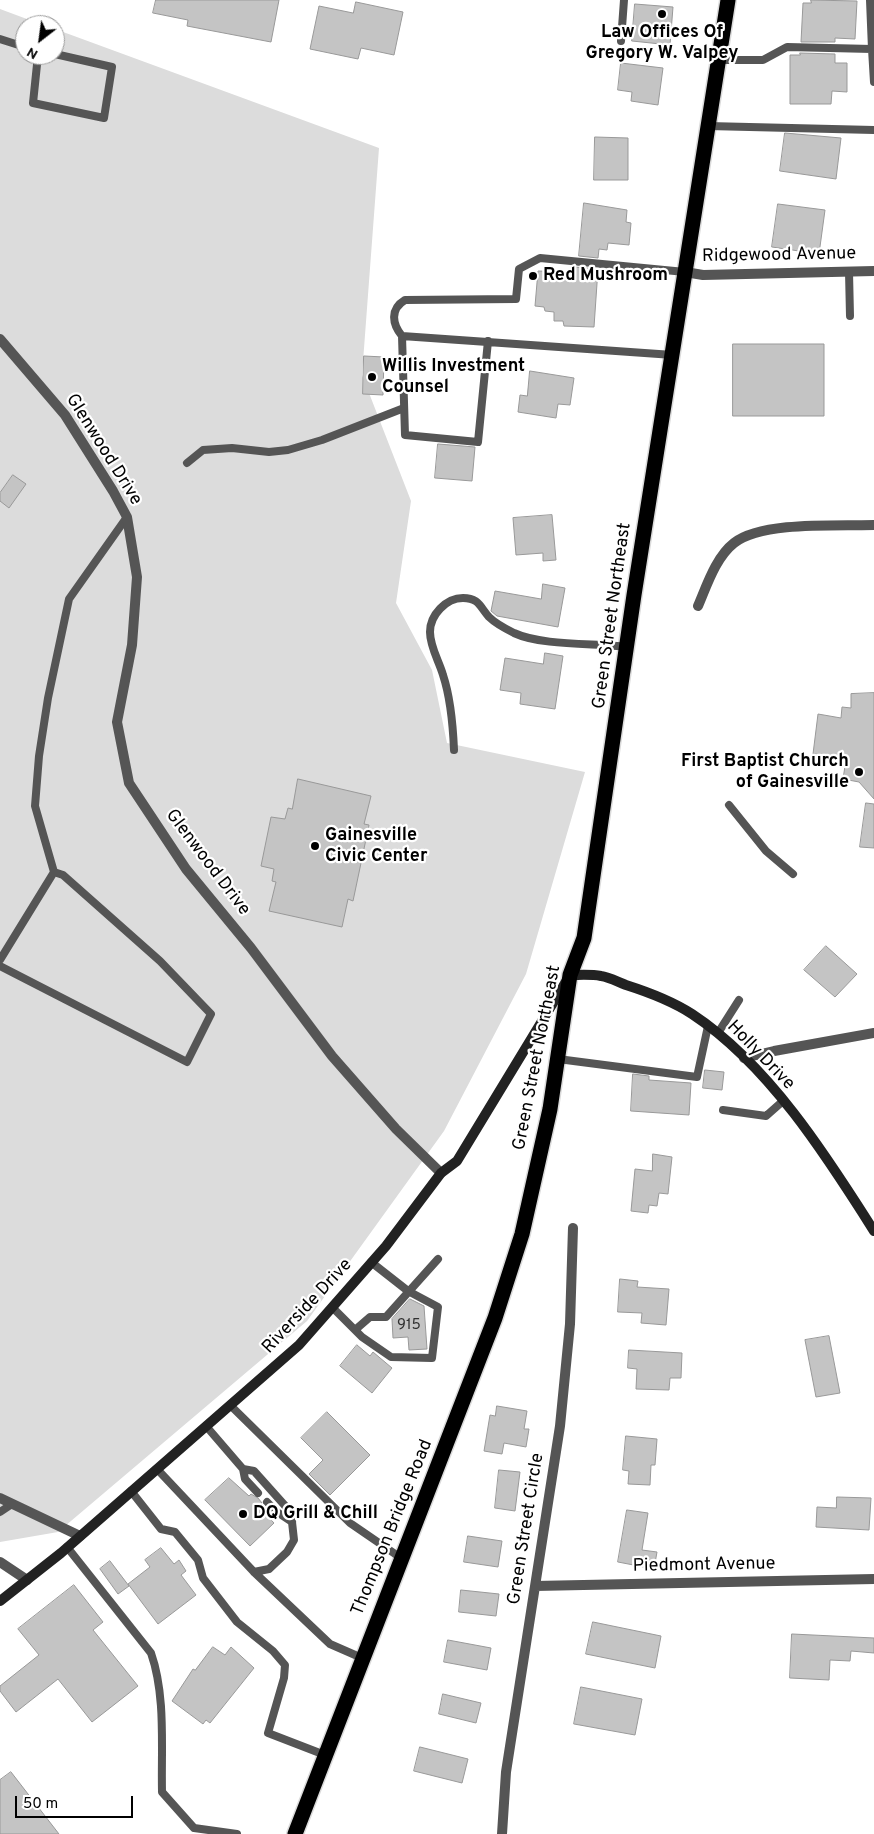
<!DOCTYPE html>
<style>
body{margin:0}
#map{position:relative;width:874px;height:1834px;overflow:hidden;background:#fff;font-family:Overpass,sans-serif}
canvas{display:block}
.north{position:absolute;left:15px;top:15px;width:50px;height:50px;box-sizing:border-box;background:#fff;border:1px solid #999;border-radius:50%;rotate:210deg;font-size:14px;font-weight:700;line-height:20px;text-align:center;color:#000}
.north::after{content:'';display:block;margin:auto;width:18px;height:22px;background:#000;clip-path:polygon(50% 0,100% 100%,50% 72%,0 100%)}
.scale{position:absolute;left:15px;top:1796px;width:118px;height:22px;box-sizing:border-box;border:2px solid #000;border-top:0;padding-left:6px;font-size:15px;line-height:18px;white-space:nowrap;color:#000;-webkit-text-stroke:4px #fff;paint-order:stroke}
</style>
<div id="map">
<canvas width="874" height="1834"></canvas>
<div class="north">N</div>
<div class="scale">50 m</div>
</div>
<script>
const context = document.querySelector('canvas').getContext('2d');
context.lineJoin = 'round';
function fill(path, color) { context.fillStyle = color; context.fill(path, 'evenodd'); }
function trace(path, color, width, dash) { context.strokeStyle = color; context.lineWidth = width; context.lineCap = dash ? 'butt' : 'round'; context.setLineDash(dash || []); context.stroke(path); }
function drawText(font, color, halo, rows, align = 'center') {
  context.font = font + ' Overpass,sans-serif'; context.lineWidth = 4.5; context.setLineDash([]); context.textBaseline = 'middle'; context.strokeStyle = halo; context.fillStyle = color; for (const [text, x, y, turn = 0] of rows) {
    context.save(); context.translate(x, y); context.rotate((+turn || 0) * Math.PI / 180); context.textAlign = isNaN(turn) ? turn : align; if (halo) context.strokeText(text, 0, 0); context.fillText(text, 0, 0); context.restore();
  }
}
fill(new Path2D(`
 M0,9L43,25H25V55H55V29L379,148L362,375L411,501L396,603L432,670L447,743L585,772L526,974L444,1131L307,1321L58,1532L0,1542Z`), '#dcdcdc');
const building = new Path2D(`
 M156,0H279L271,42L187,26L188,20L153,13Z
 M811,0L857,1L855,39L835,38V42H801L803,3H811Z
 M356,2L403,12L394,55L361,48L358,59L310,49L319,6L353,13Z
 M635,4L673,7L670,45L632,41Z
 M800,53L835,54V63H847V92L832,91L831,104H790V55H800Z
 M621,63L663,68L658,105L631,101L632,92L618,90Z
 M785,133L841,138L836,179L780,171Z
 M595,137L628,138V180H594Z
 M584,203L627,210L626,222L631,223L629,245L608,243L607,250L599,249L598,258L579,256Z
 M778,204L825,210L819,254L772,247Z
 M575,267L598,269L594,327L564,326L563,321H554V312L545,311L544,307L535,306L538,271L573,272Z
 M733,344H824V416H733Z
 M364,356L384,357L383,395L363,394Z
 M530,371L574,378L570,405L558,404L556,418L518,412L520,395L527,396Z
 M438,444L475,447L472,481L435,478Z
 M13,475L26,484L9,508L0,501V493Z
 M552,515L556,560L543,561V553L516,555L513,518Z
 M543,584L565,588L558,627L497,616L491,611L495,591L541,599Z
 M545,653L563,656L555,709L520,704L521,693L500,690L505,658L543,664Z
 M874,693V799L859,782L843,779L845,766L837,765L838,756L813,754L818,714L841,718L842,707L851,708V694Z
 M298,779L371,796L364,824L369,825L353,901L348,899L342,927L269,911L276,882L272,881L274,869L261,866L271,817L285,819L288,808L292,809Z
 M866,803L874,804V848L860,847Z
 M826,946L857,974L835,997L804,970Z
 M705,1070L724,1072L722,1090L703,1088Z
 M633,1074L649,1076V1080L691,1083L689,1115L631,1111Z
 M653,1154L672,1157L668,1194L659,1193L657,1206L649,1205L648,1213L631,1211L635,1169L652,1171Z
 M620,1279L638,1281L637,1287L669,1289L666,1325L641,1323L642,1313L618,1312Z
 M410,1299L424,1306L427,1349L409,1350L408,1337L393,1338L392,1319Z
 M829,1336L840,1393L816,1397L805,1340Z
 M357,1345L370,1356L373,1352L392,1368L372,1393L340,1366Z
 M629,1350L682,1353L681,1378H670L669,1390L636,1389L637,1369L628,1368Z
 M497,1406L527,1411L524,1429H529L526,1447L504,1443L502,1454L484,1451L490,1415L495,1416Z
 M327,1412L370,1455L330,1495L309,1474L323,1460L301,1438Z
 M626,1436L657,1439L655,1465H651L650,1485L628,1484L629,1471L623,1470Z
 M499,1470L520,1472L515,1511L495,1508Z
 M229,1478L249,1496L251,1494L258,1498L262,1503L258,1506L274,1523L250,1546L205,1500Z
 M837,1497L871,1498L869,1530L816,1527L817,1507L836,1508Z
 M627,1510L648,1513L642,1550L657,1552L654,1569L618,1562Z
 M468,1536L502,1541L498,1567L464,1562Z
 M161,1548L174,1564L179,1560L186,1571L181,1575L196,1595L158,1624L128,1584L150,1567L145,1560Z
 M110,1561L129,1586L118,1594L100,1569Z
 M74,1585L103,1622L93,1630L138,1686L92,1722L58,1679L16,1712L0,1691V1686L39,1655L18,1629Z
 M461,1590L499,1594L496,1616L459,1612Z
 M593,1622L661,1636L655,1668L586,1654Z
 M792,1634L874,1638V1653L851,1651L850,1661L830,1660L829,1680L790,1678Z
 M448,1640L491,1648L487,1670L444,1662Z
 M213,1647L225,1655L231,1647L254,1668L210,1723L206,1720L203,1724L172,1701L193,1669L195,1670Z
 M581,1687L642,1699L635,1735L574,1724Z
 M443,1694L481,1703L476,1723L439,1714Z
 M420,1747L468,1759L462,1783L414,1771Z
 M11,1772L59,1834H0V1780Z`);
fill(building, '#c4c4c4');
trace(building, '#999', 1);
const highway = new Path2D(`
 M295,1834L495,1318L522,1234L550,1109L570,975L584,938L634,595L728,0`);
trace(highway, '#dbdbdb', 18);
trace(new Path2D(`
 M870,0L872,49
 M0,39L25,47
 M621,41L624,0
 M38,55L33,103L104,118L112,67L55,54
 M718,60H763L787,47L872,49L874,82
 M708,126L874,130
 M849,272L850,316
 M402,336L673,355
 M488,341L478,442L405,435L402,336C392,324 390,309 405,300L516,299L519,269L540,258L685,272
 M187,463L203,450L232,448L269,452L288,450L322,440L404,408
 M454,750C453,726 451,699 443,675C439,661 430,647 430,632C430,615 446,598 463,598C479,598 480,607 489,617C495,623 506,629 514,633C542,646 595,643 627,647
 M729,805L766,851L793,874
 M0,960L54,872L35,806L39,756L48,698L69,599L127,517
 M0,966L187,1062L211,1014L160,961L63,875L54,872
 M718,1033L739,1000
 M558,1059L697,1077L708,1026
 M723,1110L766,1116L783,1101
 M332,1307L362,1337L391,1357L432,1358L438,1307L408,1291L371,1262
 M355,1330L370,1317H386L438,1259
 M230,1405L350,1523L401,1558
 M206,1426L243,1469L254,1471L288,1509L292,1522L294,1540L287,1552L269,1569L254,1572
 M157,1469L254,1572L330,1644L362,1658
 M243,1469L245,1479L258,1493
 M131,1491L161,1529L175,1532L198,1560L203,1578L237,1622L273,1651L285,1665L284,1678L268,1733L325,1755
 M267,1502L277,1512L292,1522
 M0,1512L12,1504
 M67,1547L151,1653C166,1696 161,1747 162,1792L194,1828L237,1834`), '#555', 8);
trace(new Path2D(`
 M685,272L703,275L874,271
 M0,339L65,415L113,491L127,517L137,577L132,645L117,722L129,783L186,869L251,948L332,1056L396,1129L441,1173
 M698,606C707,585 716,557 734,543C762,521 838,526 874,525
 M744,1058L774,1051L874,1033
 M0,1498L80,1536
 M0,1562L27,1580
 M535,1586L874,1579
 M502,1834L506,1772L560,1426L570,1324L573,1228`), '#555', 10);
trace(new Path2D(`
 M0,1601L61,1553L299,1345L386,1246L441,1173L457,1161L570,975C580,975 591,974 601,976C609,977 618,982 626,985C648,992 672,1001 692,1014C768,1064 826,1155 874,1231`), '#222', 10);
trace(highway, '#000', 15);
for (const [x, y, r, color] of [
 [662,14,5,"#000"],
 [533,276,5,"#000"],
 [372,377,5,"#000"],
 [859,772,5,"#000"],
 [315,846,5,"#000"],
 [243,1514,5,"#000"]
]) { const dot = new Path2D(); dot.arc(x, y, r, 0, 2 * Math.PI); context.fillStyle = color; context.fill(dot); trace(dot, '#fff', 2); }
drawText('15px', '#313131', null, [
 ["915",409,1326]
]);
drawText('bold 18px', '#000', '#fff', [
 ["Law Offices Of",662,33,"center"],
 ["Gregory W. Valpey",662,54,"center"],
 ["Red Mushroom",543,276],
 ["Willis Investment",382,367],
 ["Counsel",382,388],
 ["First Baptist Church",849,762,"right"],
 ["of Gainesville",849,783,"right"],
 ["Gainesville",325,836],
 ["Civic Center",325,857],
 ["DQ Grill & Chill",253,1514]
], 'left');
drawText('18px', '#000', '#fff', [
 ["Ridgewood Avenue",779,256,-1],
 ["Glenwood Drive",103,450,58],
 ["Green Street Northeast",613,616,-82],
 ["Glenwood Drive",207,863,53],
 ["Holly Drive",760,1056,46],
 ["Green Street Northeast",538,1058,-79],
 ["Riverside Drive",308,1307,-47],
 ["Thompson Bridge Road",393,1528,-68],
 ["Green Street Circle",527,1529,-81],
 ["Piedmont Avenue",704,1566,-1]
]);
</script>
